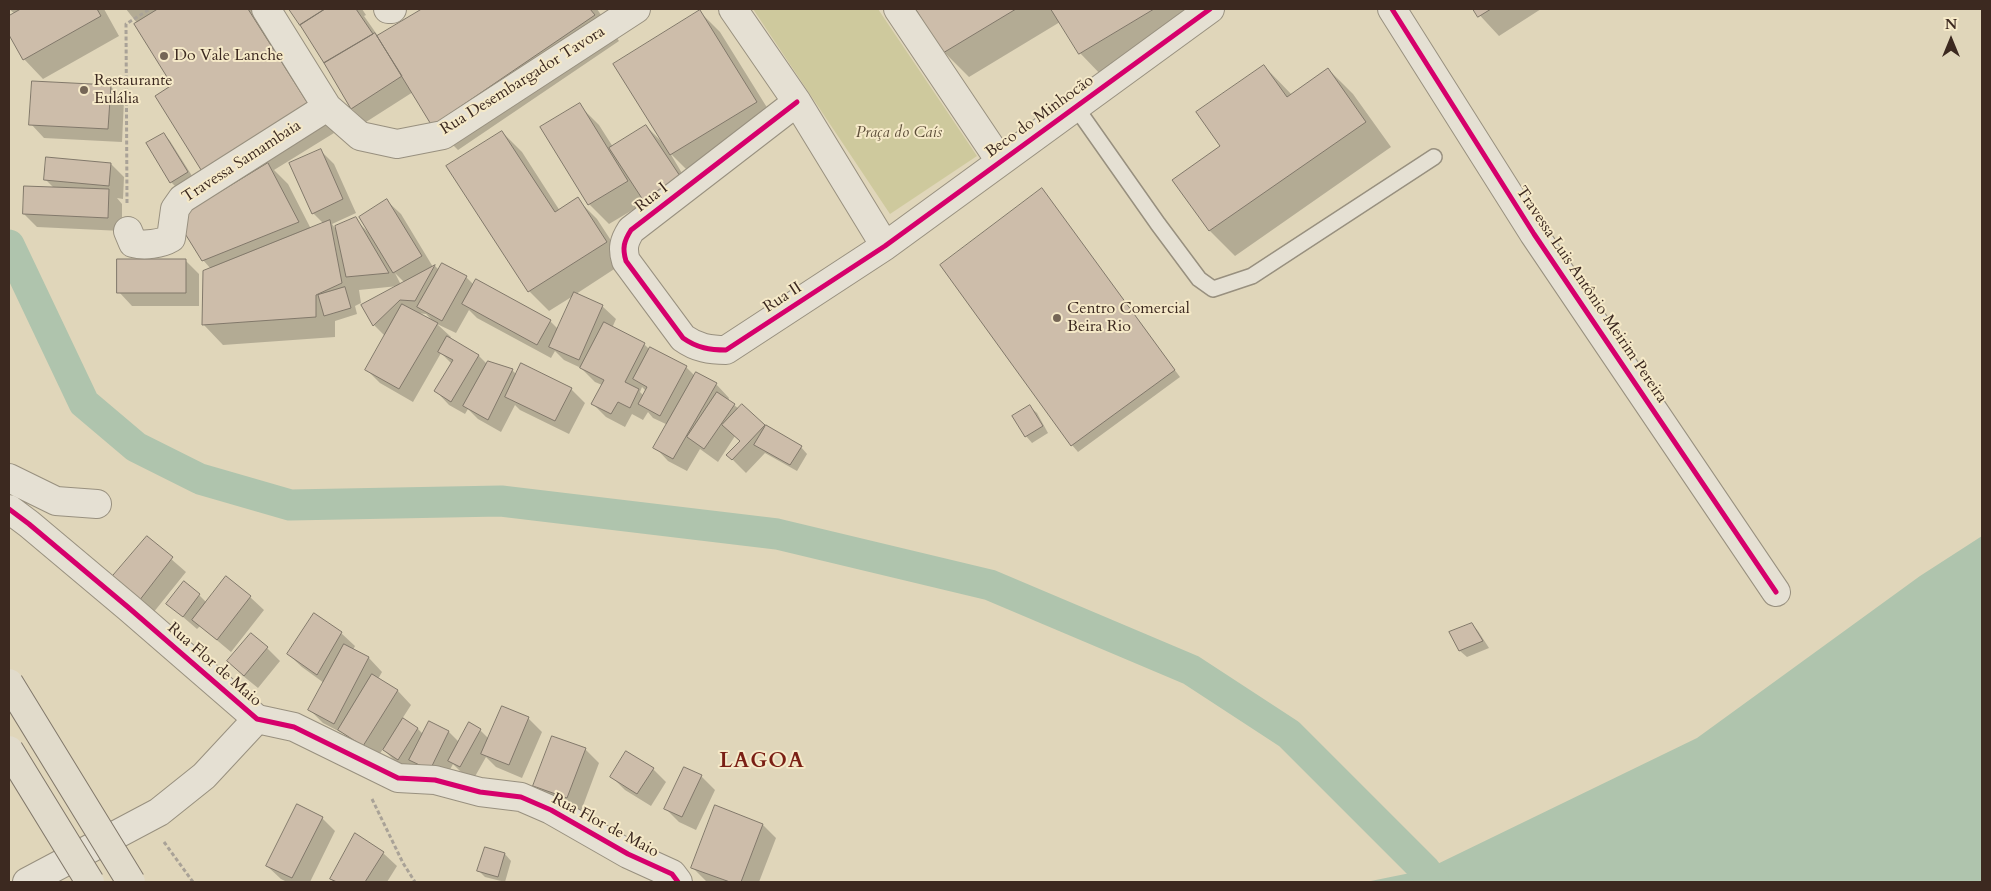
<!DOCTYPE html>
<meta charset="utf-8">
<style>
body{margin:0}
#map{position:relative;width:1991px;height:891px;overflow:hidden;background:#e0d6ba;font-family:Cardo,serif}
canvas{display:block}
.frame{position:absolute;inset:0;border:10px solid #3c2920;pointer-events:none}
.north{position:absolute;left:1926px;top:15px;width:50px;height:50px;-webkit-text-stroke:4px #f5e9c8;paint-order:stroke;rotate:0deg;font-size:14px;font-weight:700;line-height:20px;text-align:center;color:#3c2920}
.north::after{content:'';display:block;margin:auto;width:18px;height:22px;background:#3c2920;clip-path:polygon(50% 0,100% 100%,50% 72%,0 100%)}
</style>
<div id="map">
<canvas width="1991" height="891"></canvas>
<div class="frame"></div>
<div class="north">N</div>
</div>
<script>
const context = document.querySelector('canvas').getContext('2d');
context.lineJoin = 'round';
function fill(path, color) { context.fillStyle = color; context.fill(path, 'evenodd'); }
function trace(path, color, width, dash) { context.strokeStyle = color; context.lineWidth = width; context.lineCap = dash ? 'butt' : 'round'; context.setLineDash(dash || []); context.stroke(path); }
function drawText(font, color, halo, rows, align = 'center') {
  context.font = font + ' Cardo,serif'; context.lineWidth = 4; context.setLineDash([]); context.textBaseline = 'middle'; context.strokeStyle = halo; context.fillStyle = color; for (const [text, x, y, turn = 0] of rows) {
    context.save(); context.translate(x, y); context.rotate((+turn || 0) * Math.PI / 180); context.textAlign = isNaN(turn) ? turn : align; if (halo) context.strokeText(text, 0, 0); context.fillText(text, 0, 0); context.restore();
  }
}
fill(new Path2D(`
 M753,9H878L977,156L890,214Z`), '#cec99d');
fill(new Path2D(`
 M1982,536V882H1366L1425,870L1697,738L1920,576Z`), '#afc4ad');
fill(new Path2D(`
 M9,9H104L119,36L43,79L24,59L9,33V17L15,14Z
 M126,9H256L334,133L274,170L288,184L311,229L324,224L313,213L321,151L334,164L356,213L332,224L335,228L355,219L368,232L387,201L401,214L433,267L435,266L439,270L466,277L474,285L550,321L558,329L573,296L549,311L529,291L448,166L502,132L522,152L560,211L577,199L597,219L625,262L576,294L602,306L616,319L612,328L644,344L650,350L686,367L695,376L716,384L729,398L728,400L739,409L742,406L766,428L801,447L807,454L797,471L765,453L746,473L728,455L741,442L735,436L718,462L700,449L687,471L668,461L655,447L668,425L653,418L648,412L643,420L632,414L625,427L606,417L593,404L602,385L595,382L581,368L564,360L555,351L551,358L477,318L469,310L456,333L437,324L451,337L450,339L479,356L488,365L512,370L517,375L571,389L585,403L569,434L520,410L515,405L501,432L478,419L468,409L465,414L449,405L436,391L452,364L441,353L413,402L380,383L367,370L385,336L374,325L363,305L398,286L359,290L361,303L355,306L357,314L335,321V337L223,345L204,325V272L211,269L203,260L224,192L204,172L174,86L137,23ZM395,273L405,283L401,285ZM417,313L426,314L433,321ZM642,387L646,391L644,396L640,392Z
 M291,9H362L366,15L364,16L378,36L424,9H597L619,41L458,150L433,125L413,92L366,122L352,109Z
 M918,9H1220L1105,79L1080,53L1060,22L969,77L944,52Z
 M1474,9H1541L1499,36Z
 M700,12L720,32L776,122L691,174L670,153L692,190L646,202L609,224L589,204L579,105L599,125L613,147L646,126L662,142Z
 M1264,66L1292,95L1328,69L1353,94L1391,147L1235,256L1210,231L1174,180L1222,147Z
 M110,86L124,100L122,142L44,138L31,124Z
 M164,134L170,141L194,179L177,188L171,182Z
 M111,164L124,177L123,199L117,198L122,204V231L37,227L24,214L54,188L45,179Z
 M1042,190L1180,377L1078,452L1072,445Z
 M185,260L199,274V306H132L119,292Z
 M1030,407L1037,413L1048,433L1032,443L1026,436Z
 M147,538L186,572L153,613L126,591Z
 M199,595L207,603L250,597L264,610L231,652L200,626L197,629L168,604Z
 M1472,624L1478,631L1489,648L1467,657L1460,651L1451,633Z
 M341,633L355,646L353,650L369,658L382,672L378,679L398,691L411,705L402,719L418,729L424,735L449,732L460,743L480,730L489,739L528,718L542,732L522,778L496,767L486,757L473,780L463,774L453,764L443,783L412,773L398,764L383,749L377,758L353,743L344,734L323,723L310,710L324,683L302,667L288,654ZM353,738L369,748L368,750L353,741Z
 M267,648L280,661L258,688L242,675Z
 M585,749L599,763L581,811L548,799L535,785Z
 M653,769L666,782L651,806L625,790L612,777Z
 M701,776L715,790L696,830L679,822L666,809Z
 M322,818L335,831L310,882H287L281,879L267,866Z
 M763,825L776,838L759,882H710L706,881L692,867Z
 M486,849L505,854L511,861L505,882L485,877L479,871Z
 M383,853L397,866L387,882H334L331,879Z`), '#0003');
trace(new Path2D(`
 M9,245L84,403L136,447L200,479L290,505L501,501L777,534L990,585L1191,670L1289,734L1425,870L1434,882`), '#afc4ad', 31);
const building = new Path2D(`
 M21,9H97L101,16L23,60L9,35V16Z
 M158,9H248L310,107L203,173L155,96L172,85L134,24Z
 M289,9H325L300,25Z
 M325,9H356L373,34L324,63L300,25Z
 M422,9H590L595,15L432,126L377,36Z
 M916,9H1016L943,53Z
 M1051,9H1154L1079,54Z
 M1473,9H1491L1478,17Z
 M700,10L757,102L670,155L613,64Z
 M375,33L402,76L351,109L324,63Z
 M1264,65L1287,97L1328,68L1366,122L1209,231L1172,180L1220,146L1196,112Z
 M32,81L111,85L108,129L29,125Z
 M580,103L628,181L588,205L540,127Z
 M646,125L680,176L643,200L609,148Z
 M502,131L555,212L578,197L607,242L528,292L446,166Z
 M164,133L188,172L170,183L146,143Z
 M321,149L343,199L312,214L289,163Z
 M46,157L111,163L109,186L44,180Z
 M268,163L299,222L202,261L176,219Z
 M24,186L109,189L108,218L23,214Z
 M1042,188L1175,370L1071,446L940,265Z
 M387,199L422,256L393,273L359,217Z
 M356,217L389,273L346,277L335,226Z
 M330,220L342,283L316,295V317L202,325L203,271Z
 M117,259H186V293H117Z
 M442,263L467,276L442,321L417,307Z
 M435,265L415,301L400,300L373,326L361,305Z
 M476,279L551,320L537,345L462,304Z
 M345,287L351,308L324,316L318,295Z
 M574,292L603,305L579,360L549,347Z
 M402,304L438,323L399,389L365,370Z
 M604,322L645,343L625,382L639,389L630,408L618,402L611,414L591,404L604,380L580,368Z
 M447,336L479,355L451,402L434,391L453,360L438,352Z
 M650,347L687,366L660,416L638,404L647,387L633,379Z
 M488,361L513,369L488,420L463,406Z
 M521,363L572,388L555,421L505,397Z
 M696,372L717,383L673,459L653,448Z
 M717,392L735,404L704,449L687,437Z
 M742,404L765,425L732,460L726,455L740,441L722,425Z
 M1030,405L1043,426L1025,437L1012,416Z
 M766,425L802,446L790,465L754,445Z
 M147,536L173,557L139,601L111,578Z
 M226,576L251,596L217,640L192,620Z
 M184,581L200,594L183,617L166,604Z
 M314,613L342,632L317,675L287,654Z
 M1472,623L1483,641L1459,651L1449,632Z
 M251,633L268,647L244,676L227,661Z
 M344,644L369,657L334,724L308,710Z
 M372,674L398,690L363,746L338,730Z
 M502,706L529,717L509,765L481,754Z
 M403,718L418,728L398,760L383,750Z
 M429,721L449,731L430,770L409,760Z
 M469,722L481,729L460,767L448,761Z
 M552,736L586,748L567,798L533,786Z
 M626,751L654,768L637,794L610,777Z
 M684,767L702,775L682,817L664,809Z
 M297,804L323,817L292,878L266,866Z
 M715,805L763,824L741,882H730L691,868Z
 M355,833L384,852L365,882H337L330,879Z
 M485,847L505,853L498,877L477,871Z`);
fill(building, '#cdbdaa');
trace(building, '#81786a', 1);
const service = new Path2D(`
 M1075,106L1158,224L1199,279L1213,289L1252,276L1434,157`);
const minor = new Path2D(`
 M266,9L327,107L360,136L397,144L443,135L636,9
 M388,9H392
 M733,9L797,102L885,246
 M898,9L1000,161
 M1392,9L1534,234L1776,592
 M797,102L631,230C624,241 622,248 626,261L683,338C697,348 710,350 726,350L885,246L1210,9
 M128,231L133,243C144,246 161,244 171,238L175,209L182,199L327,107
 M9,478L56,501L97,504
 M9,509L29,524L129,608L257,719L294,727L398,778L435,780L480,792L521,797L551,810L628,854L672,874L678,882
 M27,882L159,812L204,776L257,719`);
trace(service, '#98907f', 18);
trace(minor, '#98907f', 30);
trace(new Path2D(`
 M127,203L126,24L150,9
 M372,799L403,863L415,882
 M164,842L193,882`), '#a9a297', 3, [4, 2.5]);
trace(service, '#e5e0d3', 15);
trace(minor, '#e5e0d3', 28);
const primaryBridge = new Path2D(`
 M9,683L131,882
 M9,750L90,882`);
trace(primaryBridge, '#81786a', 30, []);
trace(primaryBridge, '#e1dbcb', 28);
trace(new Path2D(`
 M1392,9L1534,234L1776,592
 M797,102L631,230C624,241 622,248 626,261L683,338C697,348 710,350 726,350L885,246L1210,9
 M9,509L29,524L129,608L257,719L294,727L398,778L435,780L480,792L521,797L551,810L628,854L672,874L678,882`), '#d6006c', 5);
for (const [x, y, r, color] of [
 [164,56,5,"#756656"],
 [84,90,5,"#756656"],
 [1057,318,5,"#756656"]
]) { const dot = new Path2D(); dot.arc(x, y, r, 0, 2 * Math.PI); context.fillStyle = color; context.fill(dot); trace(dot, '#f5e9c8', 2); }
drawText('16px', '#3c2920', '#f5e9c8', [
 ["Do Vale Lanche",174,56],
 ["Restaurante",94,81],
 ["Eulália",94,99],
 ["Centro Comercial",1067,309],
 ["Beira Rio",1067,327]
], 'left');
drawText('16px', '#3c2920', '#f5e9c8', [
 ["Rua Desembargador Tavora",523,81,-32],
 ["Beco do Minhocão",1040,117,-36],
 ["Travessa Samambaia",242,162,-33],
 ["Rua I",652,198,-38],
 ["Travessa Luis Antônio Meirim Pereira",1591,295,56],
 ["Rua II",783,298,-33],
 ["Rua Flor de Maio",214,665,41],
 ["Rua Flor de Maio",605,826,28]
]);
drawText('italic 16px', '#5d4e39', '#f5e9c8', [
 ["Praça do Caís",899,133]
]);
context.letterSpacing = '1px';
drawText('bold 21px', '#7a1f14', '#f5e9c8', [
 ["LAGOA",762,762]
]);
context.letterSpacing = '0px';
</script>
